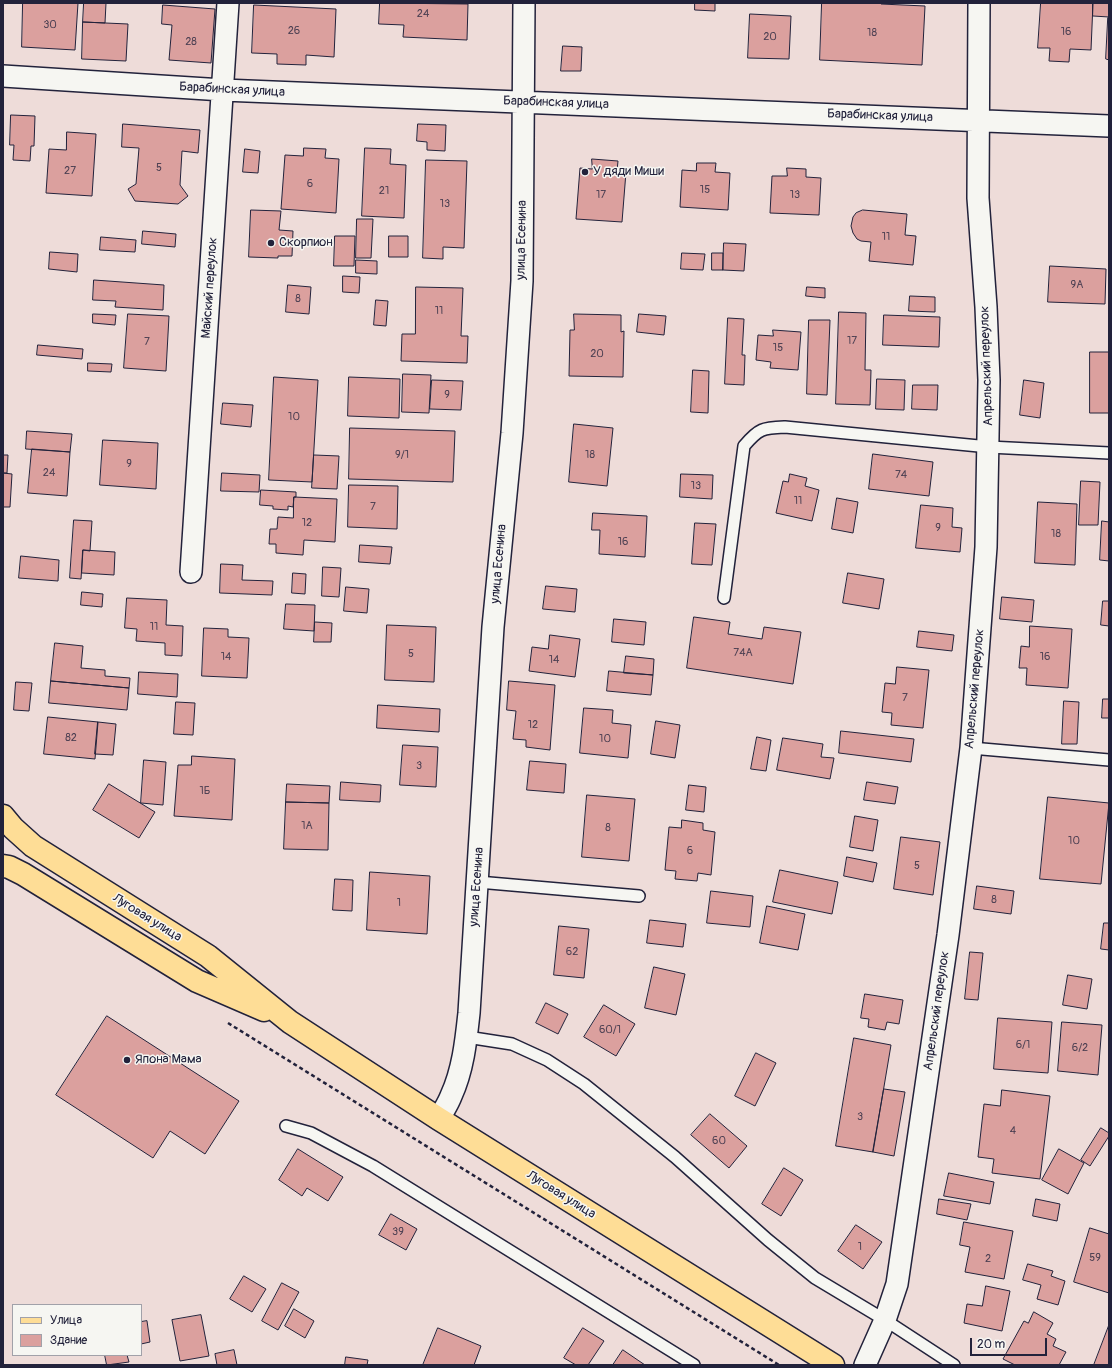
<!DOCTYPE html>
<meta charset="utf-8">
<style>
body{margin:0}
#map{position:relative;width:1112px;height:1368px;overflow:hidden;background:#eedcd9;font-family:Pangolin,sans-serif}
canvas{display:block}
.frame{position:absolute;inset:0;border:4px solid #22223b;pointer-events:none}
.legend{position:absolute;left:12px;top:1304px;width:130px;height:52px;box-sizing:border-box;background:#f6f6f2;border:1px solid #a1a1a9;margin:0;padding:5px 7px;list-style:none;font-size:12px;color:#22223b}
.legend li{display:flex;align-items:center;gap:8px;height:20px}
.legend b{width:20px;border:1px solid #a1a1a9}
.scale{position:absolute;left:970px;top:1338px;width:77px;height:18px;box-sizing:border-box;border:2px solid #22223b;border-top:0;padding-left:5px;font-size:12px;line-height:14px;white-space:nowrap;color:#22223b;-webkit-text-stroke:3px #f6f6f2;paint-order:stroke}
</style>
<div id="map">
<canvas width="1112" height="1368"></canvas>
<div class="frame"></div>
<ul class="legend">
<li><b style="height:5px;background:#fedd96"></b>Улица</li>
<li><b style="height:11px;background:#dba09e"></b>Здание</li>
</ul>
<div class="scale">20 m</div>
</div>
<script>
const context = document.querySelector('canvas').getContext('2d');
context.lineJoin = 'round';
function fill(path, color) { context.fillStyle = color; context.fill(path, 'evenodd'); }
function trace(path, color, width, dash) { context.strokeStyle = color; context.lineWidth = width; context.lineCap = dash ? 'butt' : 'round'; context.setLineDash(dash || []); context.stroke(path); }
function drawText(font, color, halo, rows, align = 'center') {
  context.font = font + ' Pangolin,sans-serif'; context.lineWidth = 3; context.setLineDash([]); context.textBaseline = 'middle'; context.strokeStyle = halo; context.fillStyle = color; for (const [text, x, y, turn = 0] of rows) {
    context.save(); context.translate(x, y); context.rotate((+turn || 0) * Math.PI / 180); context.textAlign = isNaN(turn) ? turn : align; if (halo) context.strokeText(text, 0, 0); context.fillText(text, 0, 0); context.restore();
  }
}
const building = new Path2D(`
 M23,3H78L75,50L22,47Z
 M84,3H106L105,23L83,22Z
 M380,3L468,4L467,40L403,37L404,25L379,24Z
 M695,3H715V11L695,10Z
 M822,3H881V4L925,6L922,65L820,60Z
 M1041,3H1093L1091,50L1070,49L1069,62L1049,61L1050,48H1038Z
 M1093,3H1109V17L1093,16Z
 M163,5L215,9L211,63L169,60L172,25L162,24Z
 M254,5L336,9L334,57L306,55V65L277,64V54L252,53Z
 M750,14L791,16L789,59L748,58Z
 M1108,18L1109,19V60L1106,59Z
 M83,22L128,24L126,61L82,59Z
 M563,46L582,47L581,71H561Z
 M11,115L35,116L34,146H31L30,161L13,160L14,145H10Z
 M123,124L200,130L198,153L182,151L180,185L188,196L178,204L135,201L128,189L136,184L139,148L122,147Z
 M418,124L446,125L445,151L427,150V142L417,141Z
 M67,132L96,134L92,196L46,193L49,149L66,150Z
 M304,148L326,149L325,158L339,159L336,213L281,209L285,155L303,156Z
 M365,148L391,149L390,164L406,165L404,218L362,216Z
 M245,149L260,151L258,173L243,172Z
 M592,159L618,161L617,171L626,172L622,222L576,219L580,168L592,169Z
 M426,160L467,161L464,248L443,247V259L423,258Z
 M697,163H716L715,172L730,173L728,210L680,207L682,170L696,171Z
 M787,168L806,169V177L821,178L819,215L770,213L772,176H787Z
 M251,210L281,211L279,230L293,231L292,256H278V258L249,257Z
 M863,210L907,214L905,235L916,236L913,265L869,261L871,242L861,241L857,239L853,233L851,226L853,217L856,213Z
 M357,219H373L371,258H356Z
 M143,231L176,234L175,247L142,244Z
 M335,236H355L354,266H334Z
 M389,236H408V257H389Z
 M101,237L136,240L135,252L100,250Z
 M724,243L746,244L744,271L723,270Z
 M50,252L78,254L77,272L49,269Z
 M682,253L705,254L703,270L681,269Z
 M712,253H723V270H712Z
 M356,260L377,261V274L356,273Z
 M1050,266L1106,269L1105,304L1048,302Z
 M343,276L360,277L359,293L343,292Z
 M94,280L164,285L163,310L115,307L116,301L93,300Z
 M288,285L311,287L309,314L286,312Z
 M416,287L463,288L461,336H468L467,363L401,361L402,334H415Z
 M807,287L825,288V298L806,296Z
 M910,296L935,297V312L909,311Z
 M376,300L388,301L386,326L374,325Z
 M839,312L866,313L865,370H871L870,405L836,404Z
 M93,314L116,315L115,325L93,323Z
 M128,314L169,316L166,371L124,368Z
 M574,314L621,315V332L624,331L623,377L569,376L570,330H574Z
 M639,314L666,316L664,335L637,332Z
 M884,315L940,317L939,347L883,345Z
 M728,318L744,319L742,355H745L744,385L725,384Z
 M809,320H830L827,395L807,394Z
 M773,330L801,332L798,370L770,368L771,362L756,360L758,335L773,336Z
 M38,345L83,349L82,359L37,355Z
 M1090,352H1109V413H1090Z
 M88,363L112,364L111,372L88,371Z
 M693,370L709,371L708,413L691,412Z
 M403,374L431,375L429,413L402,412Z
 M274,377L318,380L312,482L269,480Z
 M349,377L400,379L399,418L348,416Z
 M877,379L905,380L904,410L876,409Z
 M432,380L463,381L461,410L430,409Z
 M1024,380L1044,383L1040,418L1020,415Z
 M913,385H938L937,410L912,409Z
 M223,403L253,405L251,427L221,424Z
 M574,424L613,428L607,486L569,482Z
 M350,428L455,431L453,482L349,479Z
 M27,431L72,434L70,452L26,449Z
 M103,440L158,443L156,489L100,485Z
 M32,449L70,452L67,496L28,493Z
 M873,454L933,462L929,496L869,489Z
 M3,455H8L7,473H3Z
 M314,455L339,456L337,489L312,488Z
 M3,473L12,474L10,507H3Z
 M222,473L260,475L259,492L221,491Z
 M681,474L713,475L712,499L680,497Z
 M790,474L807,478L805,486L819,490L812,521L776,513L783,481L788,482Z
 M1081,481L1100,482L1098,525H1079Z
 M349,485L398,486L397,529L348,527Z
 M261,490L296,492V497H294L293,507L288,506V510L273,509V506L260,505Z
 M294,497L337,499L335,542L304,540L303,555L276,553V544H269L270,529H277L278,517L293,518Z
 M837,498L858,502L853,533L832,529Z
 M1038,502L1077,504L1075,565L1035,563Z
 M921,505L953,508L952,527L962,528L960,552L916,548Z
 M593,513L647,516L645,557L599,554L600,530H592Z
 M74,520L92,521L90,551L83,550L81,579L70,578Z
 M1102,521L1109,522V561L1100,560Z
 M695,523L716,524L712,565L692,564Z
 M360,545L392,547L390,564L359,562Z
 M83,550L115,552L114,575L82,573Z
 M21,556L59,560L58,581L19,578Z
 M221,564L243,565L242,580L273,581L272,595L220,593Z
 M323,567L341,568L339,597L322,596Z
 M293,573L306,574L305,594L292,593Z
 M848,573L884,579L879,609L843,603Z
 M546,586L577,589L575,612L543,609Z
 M346,587L369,589L367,613L344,611Z
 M82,592L103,594L102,607L81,605Z
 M1002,597L1034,600L1032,622L1000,619Z
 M127,598L167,600L166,625L183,626L182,656L165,655V643L136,641L137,629L125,628Z
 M1103,601H1109V626L1101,625Z
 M286,604L315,605L314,631L284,629Z
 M694,617L730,622L728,634L762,639L764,627L801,632L793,684L687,668Z
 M614,619L646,622L644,645L612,642Z
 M315,622L332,623L331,642H314Z
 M387,625L436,627L434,682L385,680Z
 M1030,626L1072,629L1068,688L1026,685L1027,668H1019L1021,646L1029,647Z
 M204,628L228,629V637L249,638L247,678L202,676Z
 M919,631L954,635L952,651L917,647Z
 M550,635L580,639L575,677L529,671L532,647L548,649Z
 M55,643L83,646L81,668L105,670V676L130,678L129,688L51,681Z
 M626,656L654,659L653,675L624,673Z
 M897,667L929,670L923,728L891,725L892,713L882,712L885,683L895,684Z
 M609,671L653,675L651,695L607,691Z
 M139,672L178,674L177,697L138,694Z
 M51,681L129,688L127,710L49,703Z
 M509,681L555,685L550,750L526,747V740L513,739L516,711L507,710Z
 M16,682L32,683L29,711L14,710Z
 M1103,699H1109V718H1102Z
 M1064,701L1079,702L1077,744H1062Z
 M176,702L195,703L193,735L174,734Z
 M378,705L440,709L439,732L377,728Z
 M584,708L613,710L612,723L631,725L628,758L580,753Z
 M48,717L98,722L95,759L44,754Z
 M656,721L680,725L675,758L651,754Z
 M98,722L116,724L113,755L95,754Z
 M841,731L914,739L911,762L839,753Z
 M757,737L771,740L766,771L751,769Z
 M783,738L823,744L821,757L834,758L830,779L777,770Z
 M403,745L438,747L436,787L400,785Z
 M192,756L235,759L232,820L174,816L178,765H191Z
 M144,760L166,762L163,805L141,803Z
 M530,761L566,764L564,793L527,790Z
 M341,782L381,785L380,802L340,800Z
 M867,782L898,787L895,804L864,800Z
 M109,784L155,812L139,838L93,810Z
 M287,784L330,786L329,803L286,802Z
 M689,785L706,787L704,812L686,810Z
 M587,795L635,799L629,861L582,857Z
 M1048,797L1109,803L1101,884L1040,879Z
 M286,802L329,803L328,850L284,849Z
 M855,816L878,820L873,851L850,847Z
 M682,820L703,823V830L715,832L711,875L698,873L697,881L675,879L676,871L665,870L669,827L681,828Z
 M901,837L940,842L933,895L894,889Z
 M847,857L877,863L873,882L844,876Z
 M780,870L838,882L832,914L773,902Z
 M370,872L430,876L427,934L367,930Z
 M335,879L353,880L352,911L333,910Z
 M977,886L1014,891L1011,914L974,909Z
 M711,891L753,896L750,927L707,923Z
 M767,906L805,914L798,950L760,943Z
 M650,920L686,924L683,947L647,943Z
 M1104,923H1109V950L1101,949Z
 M559,926L589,929L584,978L554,975Z
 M970,952L983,953L978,1000L965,999Z
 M654,967L685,974L676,1015L645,1008Z
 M1068,975L1092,979L1087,1009L1063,1005Z
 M865,994L903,1000L899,1024L887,1022L885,1030L868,1027L869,1019L861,1018Z
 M546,1003L568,1014L558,1034L536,1023Z
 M604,1005L635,1024L616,1056L584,1037Z
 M107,1016L239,1101L205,1154L170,1131L153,1158L56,1095Z
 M998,1018L1052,1022L1048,1073L994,1069Z
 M1062,1022L1102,1025L1098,1075L1058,1071Z
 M854,1038L891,1045L873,1152L836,1146Z
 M756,1053L776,1063L755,1106L735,1096Z
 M884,1089L905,1092L894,1156L873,1152Z
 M1002,1090L1050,1096L1040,1179L992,1173L994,1159L978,1157L984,1104L1000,1106Z
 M710,1114L747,1146L729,1168L691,1135Z
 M1101,1128L1109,1133V1136L1090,1166L1081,1160Z
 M298,1149L343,1177L328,1201L307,1188L302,1196L279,1180Z
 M1059,1149L1084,1163L1068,1194L1042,1180Z
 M784,1168L803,1180L781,1216L762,1204Z
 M949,1173L994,1182L990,1204L944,1196Z
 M939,1199L971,1204L967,1220L937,1214Z
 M1036,1199L1060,1204L1057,1221L1033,1216Z
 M391,1214L417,1229L406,1250L379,1235Z
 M964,1222L1013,1231L1004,1279L965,1272L970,1247L960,1245Z
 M856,1225L882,1242L863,1269L838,1251Z
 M1090,1228L1109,1234V1293L1074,1282Z
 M1028,1264L1053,1271L1051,1276L1065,1281L1058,1305L1037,1299L1041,1285L1023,1280Z
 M244,1276L266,1289L252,1312L230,1299Z
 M282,1283L299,1292L278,1330L262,1321Z
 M986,1286L1010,1291L1002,1331L964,1323L967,1304L982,1306Z
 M294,1309L314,1321L305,1338L285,1326Z
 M1034,1312L1053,1323L1047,1334L1056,1339L1053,1346L1066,1352L1059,1365H1015L1003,1359L1024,1321L1028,1323Z
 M201,1315L209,1356L180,1361L172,1320Z
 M147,1321L150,1342L141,1344V1322Z
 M1109,1325V1365H1094Z
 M438,1328L481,1346L474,1365H423Z
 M583,1328L604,1341L588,1365H576L564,1358Z
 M234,1350L237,1365H217L215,1354Z
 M623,1350L645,1365H613Z
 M105,1355H127L129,1362L107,1365Z
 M346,1357L368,1360L367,1365H345Z`);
fill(building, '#dba09e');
trace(building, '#22223b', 1);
const service = new Path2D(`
 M724,598L744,446C759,428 763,428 785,427L989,447L1109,453
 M971,748L1109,760
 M478,882L639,896
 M467,1037L512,1044L547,1060L584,1084L675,1157L768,1240L815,1278L885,1320L954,1365
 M286,1126L311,1133L373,1166L694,1365`);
const minor = new Path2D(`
 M3,76L223,90L1109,126
 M191,572L228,3
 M439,1119C443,1111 448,1104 451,1096C463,1070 466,1041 469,1013L493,627L512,433L522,281L524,3
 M865,1365L885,1320L897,1284L948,935L971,748L986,547L989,380L986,307L978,198L979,3`);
const primary = new Path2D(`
 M3,816L13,828L33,846L208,956L290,1022L439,1119L833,1365
 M3,866L9,867L23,874L197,981L264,1010`);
trace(service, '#22223b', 14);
trace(minor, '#22223b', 24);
trace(primary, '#22223b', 25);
trace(new Path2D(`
 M228,1023L779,1365`), '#22223b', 2.5, [4, 3]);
trace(service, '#f6f6f2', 11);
trace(minor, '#f6f6f2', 21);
trace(primary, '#fedd96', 22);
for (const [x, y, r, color] of [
 [585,172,4,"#22223b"],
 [271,243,4,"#22223b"],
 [127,1060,4,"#22223b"]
]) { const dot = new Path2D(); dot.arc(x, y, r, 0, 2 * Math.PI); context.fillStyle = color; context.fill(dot); trace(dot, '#f6f6f2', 1.5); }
drawText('11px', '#504254', null, [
 ["24",423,14],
 ["30",50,25],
 ["26",294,31],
 ["16",1066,32],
 ["18",872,33],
 ["20",770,37],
 ["28",191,42],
 ["5",159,168],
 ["27",70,171],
 ["6",310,184],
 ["15",705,190],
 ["21",384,191],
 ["17",601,195],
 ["13",795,195],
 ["13",445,204],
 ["11",886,237],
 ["9А",1077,285],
 ["8",298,299],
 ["11",439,311],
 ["17",852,341],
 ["7",147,342],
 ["15",778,348],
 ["20",597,354],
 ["9",447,395],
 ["10",294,417],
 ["9/1",402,455],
 ["18",590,455],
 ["9",129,464],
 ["24",49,473],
 ["74",901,475],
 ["13",696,486],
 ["11",798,501],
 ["7",373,507],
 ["12",307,523],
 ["9",938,528],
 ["18",1056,534],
 ["16",623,542],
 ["11",154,627],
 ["74А",743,653],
 ["5",411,654],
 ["14",226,657],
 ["16",1045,657],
 ["14",554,660],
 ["7",905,698],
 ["12",533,725],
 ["82",71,738],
 ["10",605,739],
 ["3",419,766],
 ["1Б",205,791],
 ["1А",307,826],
 ["8",608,828],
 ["10",1074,841],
 ["6",690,851],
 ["5",917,866],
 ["8",994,900],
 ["1",399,903],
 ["62",572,952],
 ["60/1",610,1030],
 ["6/1",1023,1045],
 ["6/2",1080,1048],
 ["3",860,1117],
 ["4",1013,1131],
 ["60",719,1141],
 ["39",398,1232],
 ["1",860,1247],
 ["59",1095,1258],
 ["2",988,1259]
]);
drawText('13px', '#22223b', '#f6f6f2', [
 ["Барабинская улица",232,90,3],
 ["Барабинская улица",556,103,2],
 ["Барабинская улица",880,116,2],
 ["улица Есенина",522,240,-89],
 ["Майский переулок",210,288,-86],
 ["Апрельский переулок",987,366,-92],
 ["улица Есенина",499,564,-85],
 ["Апрельский переулок",975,689,-85],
 ["улица Есенина",477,887,-86],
 ["Луговая улица",147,918,32],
 ["Апрельский переулок",937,1011,-82],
 ["Луговая улица",561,1195,32]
]);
drawText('13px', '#22223b', '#f6f6f2', [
 ["У дяди Миши",593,172],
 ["Скорпион",279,243],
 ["Япона Мама",135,1060]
], 'left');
</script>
